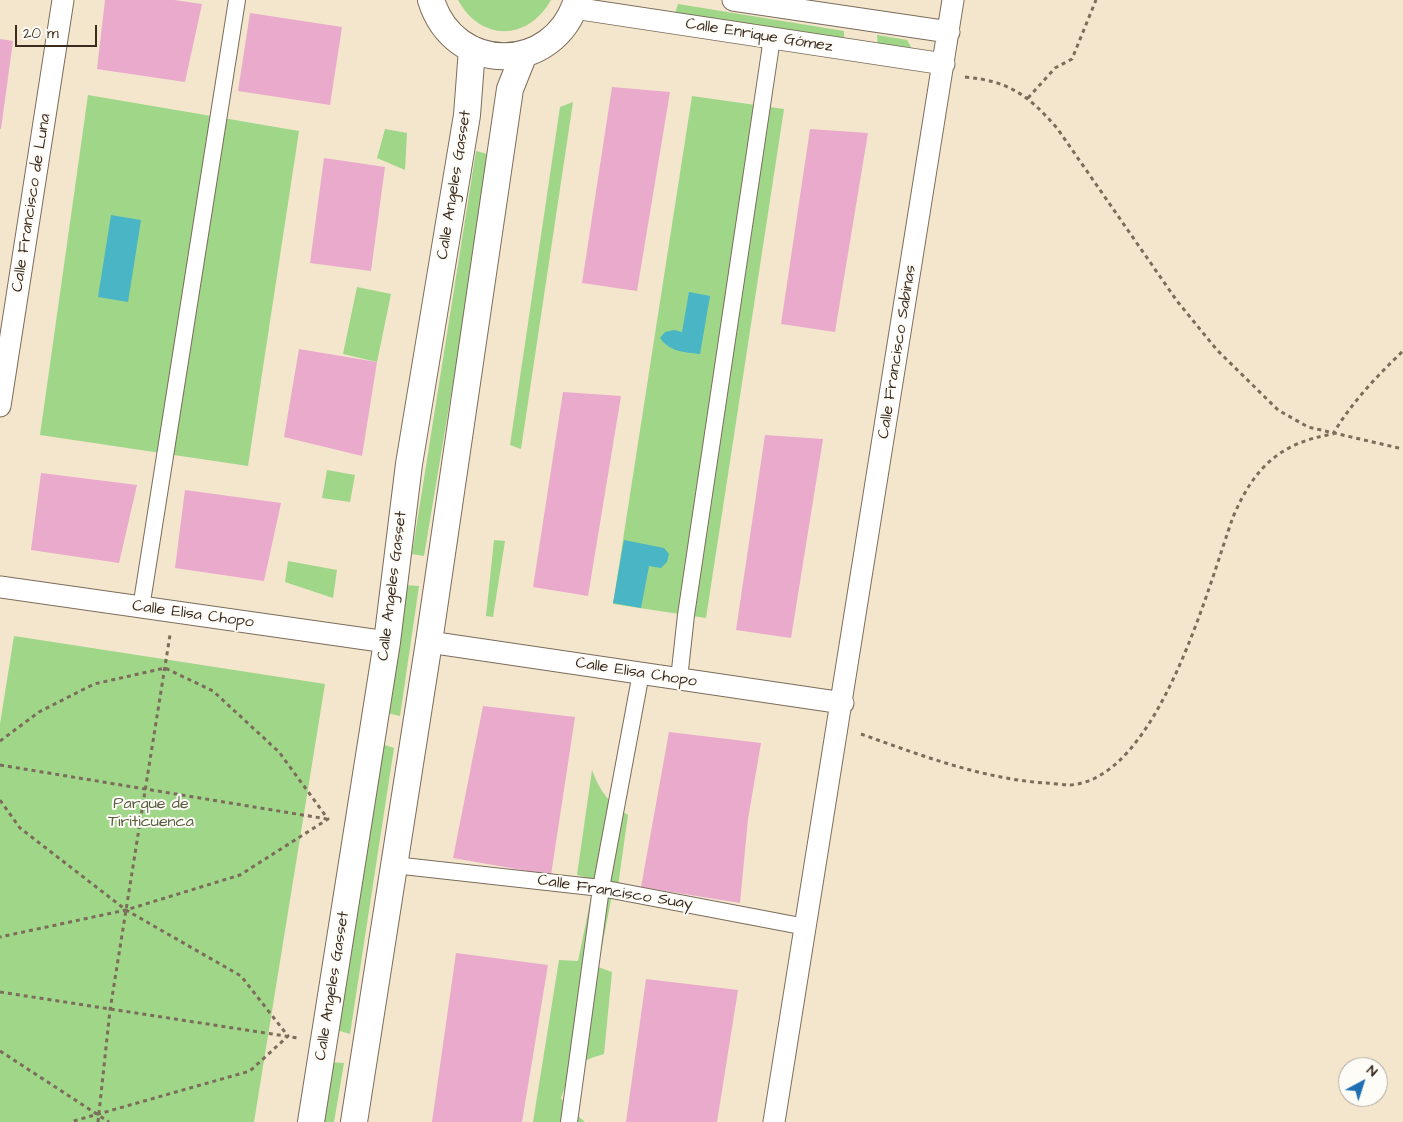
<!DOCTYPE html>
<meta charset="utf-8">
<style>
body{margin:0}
#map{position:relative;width:1403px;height:1122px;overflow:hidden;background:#f3e6cd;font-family:"Architects Daughter",sans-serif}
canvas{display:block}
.north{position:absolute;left:1338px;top:1057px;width:50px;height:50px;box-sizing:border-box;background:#fdfcf7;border:1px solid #afa8a0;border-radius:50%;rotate:40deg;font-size:14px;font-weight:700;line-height:20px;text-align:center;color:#3b2a1e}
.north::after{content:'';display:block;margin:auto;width:18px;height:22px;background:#1f6fb2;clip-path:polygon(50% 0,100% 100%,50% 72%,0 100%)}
.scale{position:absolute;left:15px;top:25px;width:82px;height:22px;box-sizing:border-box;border:2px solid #3b2a1e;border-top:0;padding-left:6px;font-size:15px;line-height:18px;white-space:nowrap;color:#3b2a1e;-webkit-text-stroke:4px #fdfcf7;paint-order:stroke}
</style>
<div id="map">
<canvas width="1403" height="1122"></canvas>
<div class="north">N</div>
<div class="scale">20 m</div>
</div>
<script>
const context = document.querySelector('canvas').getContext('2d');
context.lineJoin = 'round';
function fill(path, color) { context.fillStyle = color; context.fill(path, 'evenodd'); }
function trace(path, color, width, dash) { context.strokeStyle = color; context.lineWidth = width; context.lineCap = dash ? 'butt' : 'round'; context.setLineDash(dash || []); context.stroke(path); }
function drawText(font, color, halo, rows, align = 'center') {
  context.font = font + ' "Architects Daughter",sans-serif'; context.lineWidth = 4; context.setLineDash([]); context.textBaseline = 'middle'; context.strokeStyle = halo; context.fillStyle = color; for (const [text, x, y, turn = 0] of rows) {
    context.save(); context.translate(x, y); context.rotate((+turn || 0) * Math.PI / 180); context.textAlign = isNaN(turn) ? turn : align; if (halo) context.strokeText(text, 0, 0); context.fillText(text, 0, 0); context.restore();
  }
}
fill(new Path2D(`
 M458,0H551C528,41 481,42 458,0Z
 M678,4L844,31V44L674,16Z
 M877,35L907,40L911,47L907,53L878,49Z
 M88,95L299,131L248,466L40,435Z
 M692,96L784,109L706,618L613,604Z
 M573,102L521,449L510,445L560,107Z
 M385,129L407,133L405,170L377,158Z
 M476,151L491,155L424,556L412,554Z
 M357,287L391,294L377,362L343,354Z
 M327,470L355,475L350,502L322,498Z
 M494,540L505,541L493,617L486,616Z
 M288,561L337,570L333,598L285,582Z
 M405,585L419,586L400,716L387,713Z
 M14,636L325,684L254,1122H0V724Z
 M382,744L394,748L350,1034L334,1029Z
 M592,770C599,790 610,805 628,815L618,886L577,875Z
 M592,893L612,895L598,967L612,972L604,1054C572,1063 572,1069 561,1098L567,1107L585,1122H533L559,960L578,961Z
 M329,1062L344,1063L334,1122H320Z`), '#9fd688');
fill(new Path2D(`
 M111,215L141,220L128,302L98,297Z
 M689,292L710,296L700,354C684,352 670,352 660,338L665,332L674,330L682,332Z
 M624,540L664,548L669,554L667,562L661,568L649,566L641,608L613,603Z`), '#49b5c5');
fill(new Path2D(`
 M105,0H174L202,4L185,82L97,69Z
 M250,13L342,27L330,105L238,91Z
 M0,39L13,41L1,129H0Z
 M612,87L670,92L637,291L582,283Z
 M810,129L868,133L835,332L781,324Z
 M324,158L385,167L371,271L310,263Z
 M299,349L377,362L362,456L284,437Z
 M563,392L621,396L588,596L533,587Z
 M765,435L823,439L791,638L736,630Z
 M41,473L137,485L119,563L31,550Z
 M185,490L281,503L264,581L175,568Z
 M483,706L575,717L551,875L453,858Z
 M669,732L761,743L748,819L740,903L641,887Z
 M456,953L548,965L522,1122H432Z
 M646,979L738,990L717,1122H626Z`), '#e9aacb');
const pedestrian = new Path2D(`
 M141,608L237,0
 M679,679L686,615L772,38
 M394,865L601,888L806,927
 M569,1122L601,888L641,673`);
const minor = new Path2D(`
 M733,0L949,32
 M574,8L944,64
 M0,406L63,0
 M0,587L387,642
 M429,642L843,703
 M774,1122L953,0`);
const tertiary = new Path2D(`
 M431,0C454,75 554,75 577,0
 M311,1122L387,642L409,464L467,115L472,49
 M354,1122L429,642L510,89L524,54`);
trace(pedestrian, '#7b6c5b', 18);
trace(minor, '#7b6c5b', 23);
trace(tertiary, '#7b6c5b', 28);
trace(new Path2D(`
 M965,77C1009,81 1028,95 1057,128L1177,301L1217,350L1278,410L1308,427L1403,449
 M1028,98L1055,68L1072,59L1096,0
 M861,734C920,755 980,778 1044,783C1052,783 1062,785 1070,785C1158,779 1208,587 1233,517C1254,468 1279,443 1333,434C1352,402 1376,377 1403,351
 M0,741L39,712L94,684L165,668L213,691L279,752L328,819L240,875L126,910L0,937
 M0,765L327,819
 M0,800L20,828L126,910L241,976L288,1036L250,1071L70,1122
 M0,992L298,1038
 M0,1051L109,1122
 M98,1122L110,1010L170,635`), '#7b6c5b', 3, [4, 4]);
trace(pedestrian, '#fff', 16);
trace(minor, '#fff', 21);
trace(tertiary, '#fff', 26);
drawText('16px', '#3b2a1e', '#fdfcf7', [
 ["Calle Enrique Gómez",759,36,9],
 ["Calle Angeles Gasset",455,185,-81],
 ["Calle Francisco de Luna",32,203,-81],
 ["Calle Francisco Sabinas",898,352,-81],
 ["Calle Angeles Gasset",393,586,-83],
 ["Calle Elisa Chopo",193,615,8],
 ["Calle Elisa Chopo",636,673,9],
 ["Calle Francisco Suay",615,893,9],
 ["Calle Angeles Gasset",333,986,-81]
]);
drawText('16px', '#595e3e', '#fdfcf7', [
 ["Parque de",151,805],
 ["Tiriticuenca",151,823]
]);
</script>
